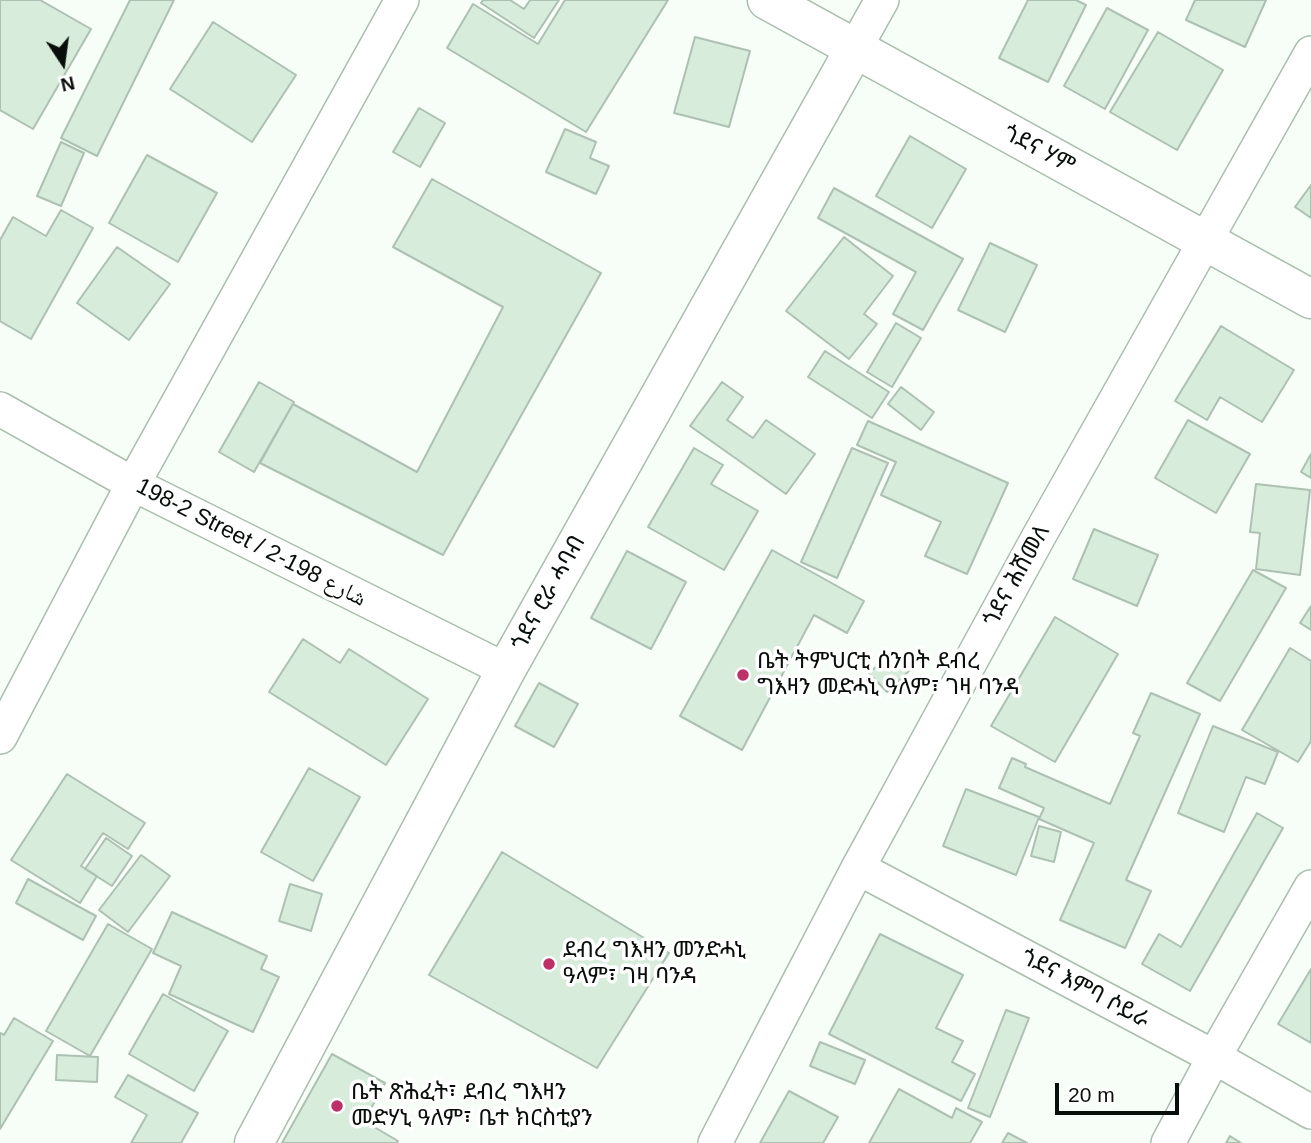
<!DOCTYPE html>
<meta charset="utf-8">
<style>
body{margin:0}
#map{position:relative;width:1311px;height:1143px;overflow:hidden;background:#f6fef7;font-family:Arial,sans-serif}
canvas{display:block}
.north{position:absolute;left:28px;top:28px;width:70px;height:70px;-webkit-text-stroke:5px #fff;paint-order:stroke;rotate:167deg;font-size:19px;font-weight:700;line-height:28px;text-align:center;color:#080f0a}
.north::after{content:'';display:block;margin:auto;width:24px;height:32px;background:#080f0a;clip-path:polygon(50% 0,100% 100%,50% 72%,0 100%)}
.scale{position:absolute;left:1055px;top:1083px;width:124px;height:32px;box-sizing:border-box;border:4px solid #080f0a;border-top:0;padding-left:9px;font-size:21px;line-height:24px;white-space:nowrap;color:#080f0a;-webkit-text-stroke:5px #fff;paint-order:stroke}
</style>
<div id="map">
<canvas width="1311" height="1143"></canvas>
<div class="north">N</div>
<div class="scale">20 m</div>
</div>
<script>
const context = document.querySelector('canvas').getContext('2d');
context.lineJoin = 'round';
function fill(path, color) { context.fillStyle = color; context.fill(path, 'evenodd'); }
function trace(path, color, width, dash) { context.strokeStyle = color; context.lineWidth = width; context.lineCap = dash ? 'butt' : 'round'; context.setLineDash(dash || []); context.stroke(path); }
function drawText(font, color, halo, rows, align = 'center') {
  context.font = font + ' Arial,"Noto Naskh Arabic","Noto Sans Ethiopic",sans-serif'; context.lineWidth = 7; context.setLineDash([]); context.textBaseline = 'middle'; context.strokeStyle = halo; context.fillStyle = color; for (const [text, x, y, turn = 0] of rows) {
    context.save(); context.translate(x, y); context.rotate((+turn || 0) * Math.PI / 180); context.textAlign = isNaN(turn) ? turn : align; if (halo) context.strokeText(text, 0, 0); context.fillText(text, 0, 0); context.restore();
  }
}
const building = new Path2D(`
 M0,0H40L91,29L33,129L0,110Z
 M130,0H174L97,156L61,138Z
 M483,0H510L524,9L530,0H559L534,38L481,3Z
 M565,0H668L586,132L447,48L473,4L538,44Z
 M1028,0H1076L1086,5L1048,82L999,58Z
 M1195,0H1266L1245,47L1186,20Z
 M1107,8L1148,30L1105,109L1064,86Z
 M213,22L296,75L252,142L170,89Z
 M1158,32L1223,70L1177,150L1110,112Z
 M695,37L750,51L729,127L674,113Z
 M419,108L445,123L420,167L393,152Z
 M565,129L596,142L590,158L609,166L596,194L546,172Z
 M910,136L966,169L932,228L876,196Z
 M61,142L84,153L61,206L37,196Z
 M147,155L217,193L178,262L109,223Z
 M432,179L601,273L443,555L260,463L293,404L417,472L503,307L393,247Z
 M1311,185V218L1295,207Z
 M834,188L963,259L923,330L893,314L916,272L818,218Z
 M61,210L93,228L31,339L0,321V240L13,217L46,236Z
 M844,237L893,276L864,314L877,324L849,359L786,311Z
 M990,243L1037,265L1005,332L958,310Z
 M117,247L170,284L129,340L77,303Z
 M896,323L921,338L892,387L867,372Z
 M1221,326L1294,370L1262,422L1220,397L1207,420L1175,401Z
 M825,351L889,392L872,418L808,377Z
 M259,382L294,402L254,472L219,452Z
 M722,382L743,397L727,420L753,438L766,420L815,454L786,494L690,426Z
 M901,387L934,412L921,430L888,404Z
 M1188,420L1250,454L1216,513L1155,478Z
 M868,421L1008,483L967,574L925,556L941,522L881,495L896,462L857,445Z
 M694,448L723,465L711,484L758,511L724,570L648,527Z
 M852,448L888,463L837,578L801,562Z
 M1311,454V478L1301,472Z
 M1256,484L1310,490L1300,575L1256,569L1260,533L1250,532Z
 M1094,529L1158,555L1137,606L1073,579Z
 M772,550L864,601L847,633L814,615L742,750L680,716Z
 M627,551L686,582L651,649L591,618Z
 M1253,570L1286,588L1220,701L1187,683Z
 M1311,606V630L1300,623Z
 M1055,617L1118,654L1055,762L991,726Z
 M303,639L340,663L349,649L428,699L386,765L269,692Z
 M1290,648L1311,661V741L1298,762L1242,730Z
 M895,650L912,668L887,692L869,673Z
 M539,683L578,704L554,747L515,726Z
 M1151,693L1200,714L1126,880L1151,891L1125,948L1060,920L1094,843L1039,819L1044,808L999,788L1012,758L1026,764L1025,767L1110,804L1140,736L1133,733Z
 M1213,726L1278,752L1265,784L1246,777L1224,832L1178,813Z
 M309,768L360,797L313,881L261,852Z
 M67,774L145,823L128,849L103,833L81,866L97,876L80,903L11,860Z
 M966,789L1039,817L1016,875L943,846Z
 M1257,813L1283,828L1190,991L1142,964L1159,934L1181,947Z
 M1039,826L1061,832L1054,862L1031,856Z
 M106,838L132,856L112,886L85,869Z
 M502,852L669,953L597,1068L429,975Z
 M141,855L170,876L128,932L99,910Z
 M28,879L96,916L83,940L16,903Z
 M290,884L322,894L311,931L279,921Z
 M172,912L267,956L261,969L279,977L253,1032L169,994L181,966L153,953Z
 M108,924L152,949L90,1056L46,1031Z
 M880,934L963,975L936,1028L963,1041L952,1062L975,1074L961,1101L829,1034Z
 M1311,969V1043L1278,1024Z
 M163,994L228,1031L194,1091L129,1054Z
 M1006,1010L1029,1018L990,1117L968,1108Z
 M14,1018L53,1041L0,1129V1033L4,1035Z
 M820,1042L865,1060L855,1084L810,1066Z
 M332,1054L385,1083L364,1121L398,1141L397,1143H282Z
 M57,1055L98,1057L97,1082L56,1080Z
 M128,1075L198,1113L181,1143H131L147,1115L115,1097Z
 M899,1089L952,1118L956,1108L982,1122L970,1143H869Z
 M789,1091L838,1117L823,1143H760Z
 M1008,1133L1027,1143H1002Z
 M1230,1136L1241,1143H1226Z`);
fill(building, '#d8ecdc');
trace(building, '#adc1b2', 2);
const street = new Path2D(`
 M854,50L882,0
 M0,409L133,484L506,670
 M0,737L133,484L402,0
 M858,868L1214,1057L1311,1112
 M715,1143L858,868L1039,536L1311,53
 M1168,1143L1214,1057L1311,887`);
const secondary = new Path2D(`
 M767,0L1311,299
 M254,1143L506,670L854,50`);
trace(street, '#aabeae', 36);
trace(secondary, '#aabeae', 41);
trace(street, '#fff', 33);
trace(secondary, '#fff', 38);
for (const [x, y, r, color] of [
 [743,675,7,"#bd3167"],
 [549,964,7,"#bd3167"],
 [337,1106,7,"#bd3167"]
]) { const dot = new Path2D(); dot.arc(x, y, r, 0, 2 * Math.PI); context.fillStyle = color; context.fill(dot); trace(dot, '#fff', 2.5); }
drawText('23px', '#080f0a', '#fff', [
 ["ጎደና ሃም",1039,150,28],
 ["198-2 Street / شارع 198-2",251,543,27],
 ["ጎደና ሕሽመለ",1017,576,-61],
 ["ጎደና ሮራ ሓባብ",549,593,-61],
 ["ጎደና እምባ ሶይራ",1085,989,28]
]);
drawText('23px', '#080f0a', '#fff', [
 ["ቤት ትምህርቲ ሰንበት ደብረ",757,662],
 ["ግእዛን መድሓኒ ዓለም፣ ገዛ ባንዳ",757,688],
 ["ደብረ ግእዛን መንድሓኒ",563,951],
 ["ዓላም፣ ገዛ ባንዳ",563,977],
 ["ቤት ጽሕፈት፣ ደብረ ግእዛን",351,1093],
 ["መድሃኒ ዓለም፣ ቤተ ክርስቲያን",351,1119]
], 'left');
</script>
